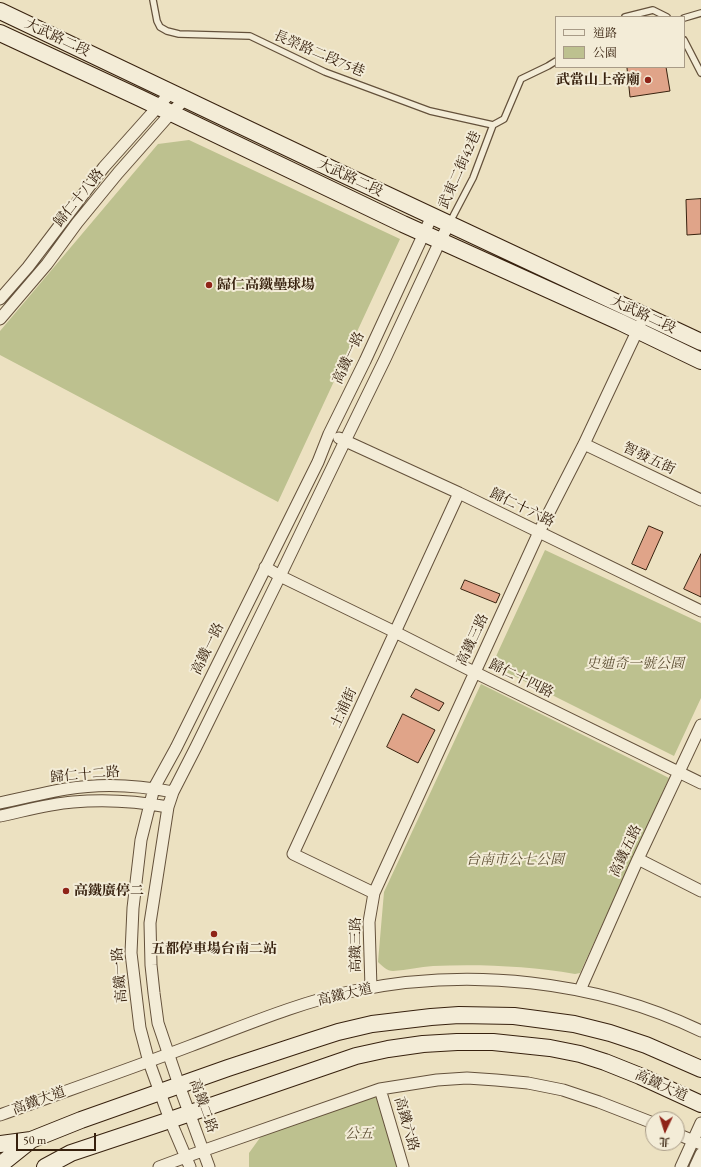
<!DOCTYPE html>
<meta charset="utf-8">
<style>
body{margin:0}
#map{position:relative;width:701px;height:1167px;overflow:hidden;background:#ece1c1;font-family:"EB Garamond","Noto Serif TC",serif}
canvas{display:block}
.legend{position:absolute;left:555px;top:16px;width:130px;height:52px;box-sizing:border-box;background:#f3ecd7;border:1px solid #a89b87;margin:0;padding:5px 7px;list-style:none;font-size:12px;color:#37210e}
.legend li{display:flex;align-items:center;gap:8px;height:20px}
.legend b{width:20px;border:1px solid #a89b87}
.north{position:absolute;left:645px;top:1111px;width:40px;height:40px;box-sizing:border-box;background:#f3ecd7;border:1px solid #a89b87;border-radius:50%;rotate:184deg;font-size:11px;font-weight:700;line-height:16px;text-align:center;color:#37210e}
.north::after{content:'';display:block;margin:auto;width:14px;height:18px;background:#8f2418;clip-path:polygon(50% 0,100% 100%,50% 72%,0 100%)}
.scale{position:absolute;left:16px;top:1133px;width:80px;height:18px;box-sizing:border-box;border:2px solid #37210e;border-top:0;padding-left:5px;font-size:12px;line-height:14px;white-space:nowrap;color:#37210e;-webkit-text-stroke:3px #f3ecd7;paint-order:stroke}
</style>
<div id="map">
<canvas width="701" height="1167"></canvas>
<ul class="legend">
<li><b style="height:5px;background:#f3ecd7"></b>道路</li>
<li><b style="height:11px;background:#bdc18f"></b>公園</li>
</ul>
<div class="north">北</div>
<div class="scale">50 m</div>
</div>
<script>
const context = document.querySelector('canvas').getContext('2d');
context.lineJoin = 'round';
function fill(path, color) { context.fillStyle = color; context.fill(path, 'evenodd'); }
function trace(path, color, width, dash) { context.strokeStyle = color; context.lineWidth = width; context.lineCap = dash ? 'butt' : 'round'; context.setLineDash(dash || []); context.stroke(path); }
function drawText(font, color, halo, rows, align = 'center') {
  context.font = font + ' "EB Garamond","Noto Serif TC",serif'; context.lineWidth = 4; context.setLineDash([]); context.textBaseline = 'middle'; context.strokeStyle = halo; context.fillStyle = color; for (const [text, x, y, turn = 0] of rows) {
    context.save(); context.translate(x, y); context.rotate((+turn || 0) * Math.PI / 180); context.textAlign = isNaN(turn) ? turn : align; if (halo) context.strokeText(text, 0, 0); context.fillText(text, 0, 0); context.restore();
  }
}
fill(new Path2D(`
 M189,140L400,239L278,502L0,355V331L158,144Z
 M545,550L701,623V698L674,756L492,665Z
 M481,684L669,778L580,973L575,974C529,966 480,964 433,966C420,967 407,970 393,971C387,971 382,966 378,962L384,892Z
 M382,1092L402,1167H249V1153L267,1128Z`), '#bdc18f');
const building = new Path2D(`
 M637,67H666L670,91L630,97L627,68Z
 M701,199V234L687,235L686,200Z
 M649,526L663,532L646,570L632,564Z
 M701,554V597L684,589Z
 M465,580L500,594L496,603L461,589Z
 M416,689L444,703L439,711L411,697Z
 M403,714L435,730L418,763L387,747Z`);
fill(building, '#e0a489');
trace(building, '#37210e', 1);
const lane = new Path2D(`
 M153,0L157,21L160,27L167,31L179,34L250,36L325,72L430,111L493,125
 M625,17L653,10L667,17
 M684,18L701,13
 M684,40L701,73
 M450,222L473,178L493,125L504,119L521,79L548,66L556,61`);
const street = new Path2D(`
 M0,299L28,267L104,167L171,92
 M0,319L47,264L77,223L118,173L171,113L185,99
 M339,438L459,493L701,611
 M584,444L701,500
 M265,567L280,576L395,632L474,672L701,783
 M0,803C22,798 44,793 66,789C101,783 138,785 173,792
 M0,816C24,811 48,804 73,802C105,799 136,801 168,807
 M638,859L701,891
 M374,893L293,854L459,493
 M371,988L369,922L374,893L539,532L584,444L640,325
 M580,990L638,859L701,725
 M380,1089L403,1167
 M0,1115C63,1092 127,1070 190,1046C244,1026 297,1003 353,991C469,967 595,980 701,1031
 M677,1134L701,1144
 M159,1167L202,1151L380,1089L437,1080L467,1078L496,1080L528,1083L563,1090L599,1102L653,1123
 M190,1167L170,1120L149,1062L140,1028L131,953L133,908L141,840L154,788L176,748L318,462L329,434L365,361L432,216
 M209,1167L179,1085L158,1023L154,993L151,965L150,923L168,807L173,792L196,747L280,576L345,441L385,359L440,241L449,224
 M681,1167L701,1123
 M695,1167L701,1154`);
const secondary = new Path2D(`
 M0,11L334,170L701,342
 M0,33L140,98L403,224L620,322L701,361
 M0,1144L31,1140L81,1120L228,1068L307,1042L338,1032L372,1024L431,1017L459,1015L514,1016L574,1024L610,1033L646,1045L701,1069
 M0,1165L30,1141
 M45,1167L71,1153L170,1120L356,1056L388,1049L423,1044L457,1042H493L550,1048L580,1054L605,1062L640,1076L701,1104`);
trace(lane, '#64513b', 8);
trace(street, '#64513b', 13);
trace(secondary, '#37210e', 18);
trace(lane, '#f3ecd7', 5.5);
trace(street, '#f3ecd7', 11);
trace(secondary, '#f3ecd7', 16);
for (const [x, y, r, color] of [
 [648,80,4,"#8f2418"],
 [209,285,4,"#8f2418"],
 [66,891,4,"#8f2418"],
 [214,934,4,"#8f2418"]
]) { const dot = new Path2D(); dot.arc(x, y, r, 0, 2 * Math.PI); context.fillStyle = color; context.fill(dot); trace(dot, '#f3ecd7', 1.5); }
drawText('14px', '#37210e', '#f3ecd7', [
 ["大武路二段",57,38,25],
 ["長榮路二段75巷",319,54,23],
 ["武東二街42巷",460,170,-66],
 ["大武路二段",350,178,25],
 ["歸仁十八路",79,198,-51],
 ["大武路二段",643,315,25],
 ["高鐵一路",349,358,-65],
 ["智發五街",649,459,25],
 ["歸仁十六路",522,508,26],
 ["高鐵三路",473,640,-65],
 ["高鐵一路",208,649,-64],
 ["歸仁十四路",521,679,26],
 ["土浦街",344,708,-65],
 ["歸仁十二路",85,775,-5],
 ["高鐵五路",626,851,-65],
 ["高鐵三路",356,945,-90],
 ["高鐵一路",120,975,-95],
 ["高鐵大道",345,995,-13],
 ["高鐵大道",661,1086,24],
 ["高鐵大道",39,1101,-20],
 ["高鐵二路",203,1106,70],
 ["高鐵六路",406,1124,74]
]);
drawText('bold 14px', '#37210e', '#f3ecd7', [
 ["武當山上帝廟",640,80,"right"],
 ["歸仁高鐵壘球場",217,285],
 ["高鐵廣停二",74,891],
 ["五都停車場台南二站",214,949,"center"]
], 'left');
drawText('italic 14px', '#5f5135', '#f3ecd7', [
 ["史迪奇一號公園",635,664],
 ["台南市公七公園",515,860],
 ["公五",359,1134]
]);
</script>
